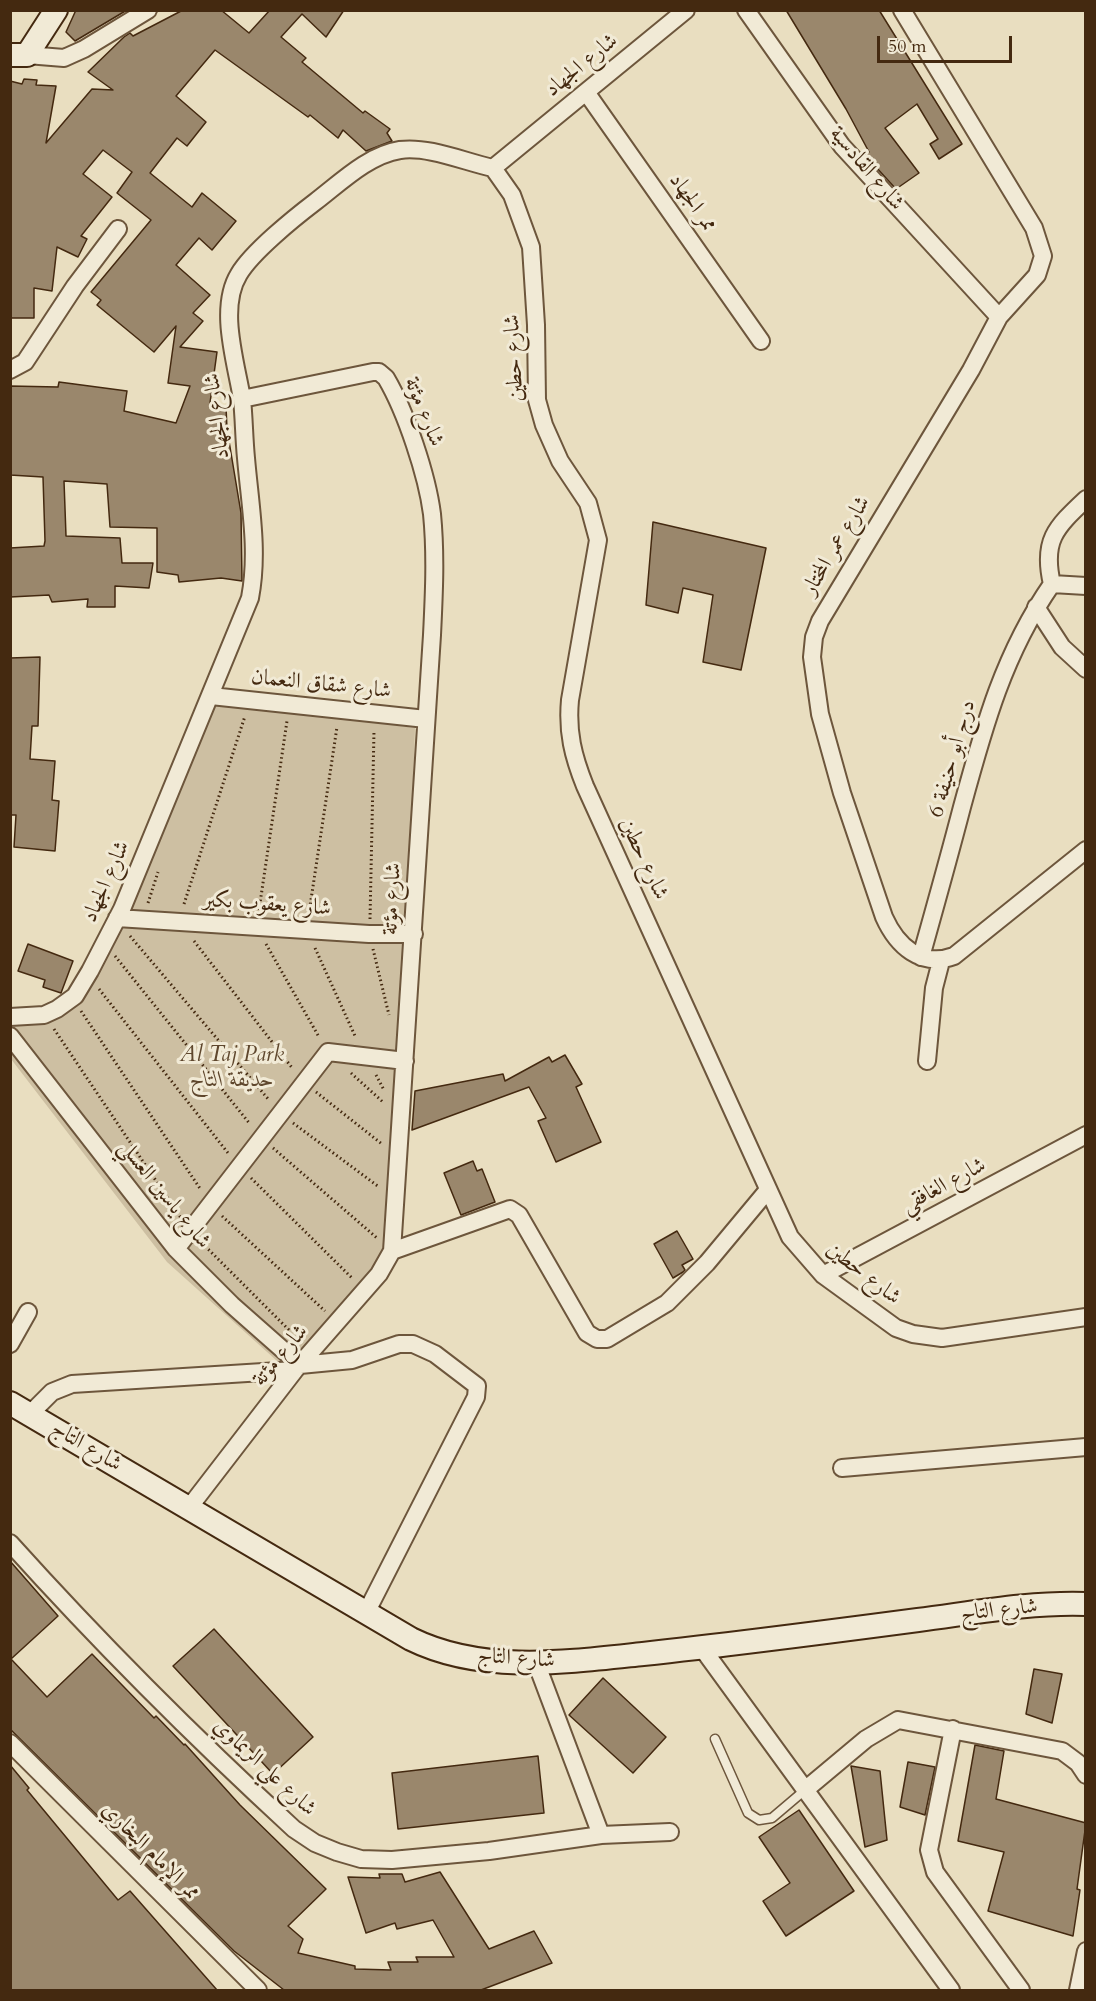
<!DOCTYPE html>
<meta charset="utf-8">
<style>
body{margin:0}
#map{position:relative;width:1096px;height:2001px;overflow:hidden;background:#e9dec0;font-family:Cardo,serif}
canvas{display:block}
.frame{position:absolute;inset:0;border:12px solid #442910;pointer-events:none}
.scale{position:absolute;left:877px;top:36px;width:135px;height:27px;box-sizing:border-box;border:3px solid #442910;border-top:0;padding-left:8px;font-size:18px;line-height:21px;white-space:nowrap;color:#442910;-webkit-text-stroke:4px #f1ead6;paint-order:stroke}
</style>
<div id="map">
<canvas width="1096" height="2001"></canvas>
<div class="frame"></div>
<div class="scale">50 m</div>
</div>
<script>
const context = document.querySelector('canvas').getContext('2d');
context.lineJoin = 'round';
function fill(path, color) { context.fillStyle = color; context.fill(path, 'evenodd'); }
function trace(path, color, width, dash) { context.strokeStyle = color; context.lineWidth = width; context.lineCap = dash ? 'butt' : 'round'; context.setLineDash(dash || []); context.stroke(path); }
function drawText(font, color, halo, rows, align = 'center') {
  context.font = font + ' Cardo,Amiri,serif'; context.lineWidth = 6; context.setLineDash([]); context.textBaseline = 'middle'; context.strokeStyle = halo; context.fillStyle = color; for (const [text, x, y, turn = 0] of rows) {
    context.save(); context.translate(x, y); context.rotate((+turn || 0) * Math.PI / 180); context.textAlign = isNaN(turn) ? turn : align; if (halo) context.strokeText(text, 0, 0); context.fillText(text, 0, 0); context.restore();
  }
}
fill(new Path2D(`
 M208,698L415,728L408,937L389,1254L286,1369L167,1262L11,1059V1020L76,1003Z`), '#cdbfa2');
const building = new Path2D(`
 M76,10H127L75,41L66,32Z
 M183,10H221L249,33L270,10H344L326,37L302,14L281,37L306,58L302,62L363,113L365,111L390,129L387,133L392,141L366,151L343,130L338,138L310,115L308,117L215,50L176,96L206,122L187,146L177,138L150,173L192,207L202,193L236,221L212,250L199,238L176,265L210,295L193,313L203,321L180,347L217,352L210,403L226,407L227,429L241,513L242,581L221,578L179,582L178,575L157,572V528L110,527L107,484L64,481L66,536L120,538L122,563H153L149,588L115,586V607H87L88,599L52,602L49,595L10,597V548L44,546L45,541L43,477L10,475V386L58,387L59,382L127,391L124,411L176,423L190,386L168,383L176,326L154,352L97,305L101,300L91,292L151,220L117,193L132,172L103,150L83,174L112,197L81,236L87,239L78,257L57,247L52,291L34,288V318H10V81L22,84L24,79L37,80L36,85L56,86L46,143L92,89L113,90L88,72L124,37L130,33L133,36Z
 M786,10H879L962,144L939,159L930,144L938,139L917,104L885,128L919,173L896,189L865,155L869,152L846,109Z
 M653,522L766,548L741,670L703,662L713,595L683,588L678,613L646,605Z
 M40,657L38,726H32L30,759L55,761L52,800L59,801L55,851L14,847L16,815H10V658Z
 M28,944L73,961L61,993L43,987L45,980L18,971Z
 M565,1055L582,1084L576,1087L601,1142L556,1162L538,1121L546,1118L529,1087L412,1130L415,1091L503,1074L505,1081L549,1057L552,1062Z
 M473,1161L477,1171L482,1169L495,1202L461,1215L444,1173Z
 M677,1231L693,1259L682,1265L685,1270L683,1272L673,1278L654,1244Z
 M10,1561L58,1616L11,1659L47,1697L92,1654L154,1718L156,1716L184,1745L185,1744L240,1805L326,1889L288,1926L303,1939L298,1953L355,1966V1969L391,1970L388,1962H418L416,1957H454L433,1920L397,1929L395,1923L366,1933L348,1877L380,1878L379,1874H402L405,1882L440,1872L489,1949L534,1931L552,1963L481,1990H284L234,1951L10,1729Z
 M214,1629L313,1737L273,1774L173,1666Z
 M1034,1669L1062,1674L1052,1723L1026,1714Z
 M603,1678L666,1737L633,1773L569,1715Z
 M975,1745L1004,1751L996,1799L1086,1823L1077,1889L1080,1890L1073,1936L988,1911L1004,1852L958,1841Z
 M538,1756L544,1813L398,1829L392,1773Z
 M908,1762L935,1767L925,1815L900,1807Z
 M10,1765L29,1788L27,1790L118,1900L130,1891L217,1990H10Z
 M851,1766L880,1771L887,1840L865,1847Z
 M799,1810L854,1891L786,1936L763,1901L790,1883L759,1837Z`);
fill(building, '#9a876c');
trace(building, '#442910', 1.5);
const lane = new Path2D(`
 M715,1739L748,1813L759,1820L772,1818L805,1790`);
const street = new Path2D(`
 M746,10L842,146L999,317
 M902,10L1034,228L1043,256L1037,275L999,317L971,370L820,621L814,637L812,657L820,714L842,793L884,917C897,946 921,968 954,956L1086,850
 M27,55L64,58L84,49L148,10
 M586,92L761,341
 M493,168L512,195L531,247L536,325L537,400L544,425L560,461L588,503L598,540L570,700C567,732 573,756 585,786L790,1237L823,1275L896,1328L913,1334L942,1338L1086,1317
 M493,168L686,10
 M10,370L25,362L75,286L118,229
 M1052,584C1042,541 1055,528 1086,499
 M1052,584L1086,586
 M1036,607L1062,647L1086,669
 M211,696L426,719
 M117,918L369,934H414
 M921,957C935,907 949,857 962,807C984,726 1004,653 1052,584
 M10,1017L44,1015L57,1009L75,996L90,971L122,909L250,598C259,551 250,505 246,458C244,438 244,418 242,399C236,362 218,308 239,274C252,252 294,218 315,202C340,183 368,155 400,150C429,146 465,162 493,168
 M10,1036L176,1249L232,1305L300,1365L352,1360L399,1344H413L435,1354L477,1386L476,1397L366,1613
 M927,1061L934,988L941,961
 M176,1249L328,1052L405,1061
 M392,1251L510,1209L519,1215L587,1333L597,1339H607L667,1303L707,1263L767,1191
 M823,1275L1086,1135
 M10,1344L28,1312
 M30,1414L52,1392L72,1384L295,1370
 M842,1468L1086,1447
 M188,1509L295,1370L379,1274L392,1251L432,635C434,595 436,554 432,514C427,475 406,412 386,378L379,372H373L242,399
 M10,1543C100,1643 195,1738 294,1829L315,1843L337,1852L361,1859L392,1860L489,1851L601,1835L670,1832
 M702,1648L951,1990
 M537,1665L601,1835
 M953,1729L929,1850L935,1872L1021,1990
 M10,1743L258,1990
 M805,1790L866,1739L898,1720L1062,1751L1078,1763L1086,1775
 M1078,1990L1086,1951`);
const secondary = new Path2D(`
 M10,55H27L56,10
 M10,1403L411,1639C482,1674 568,1662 643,1654C735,1644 827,1632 918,1620C973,1613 1030,1602 1086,1604`);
trace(lane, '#6d563c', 11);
trace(street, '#6d563c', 20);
trace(secondary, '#442910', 26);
trace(new Path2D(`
 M148,903L158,872
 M184,904L245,716
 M259,910L287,721
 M309,913L337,727
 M370,919L374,731
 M130,936L269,1100
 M194,941L293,1069
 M266,944L319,1037
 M315,948L356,1038
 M373,949L389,1015
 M115,956L250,1124
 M99,989L228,1153
 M81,1011L201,1190
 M54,1029L181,1218
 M351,1073L384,1103
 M376,1075L384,1090
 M316,1092L382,1144
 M293,1123L379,1187
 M273,1148L377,1238
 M251,1178L353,1279
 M222,1216L325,1311
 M202,1243L289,1330`), '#442910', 3, [1.5, 3]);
trace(lane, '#f1ead6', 8);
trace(street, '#f1ead6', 16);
trace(secondary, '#f1ead6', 22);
drawText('22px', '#442910', '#f1ead6', [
 ["شارع الجهاد",582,66,-39],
 ["شارع القادسية",866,169,50],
 ["ممر الجهاد",692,203,55],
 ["شارع حطين",515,358,-93],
 ["شارع مؤتة",423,412,68],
 ["شارع الجهاد",218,416,-97],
 ["شارع عمر المختار",837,546,-59],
 ["شارع شقاق النعمان",321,685,6],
 ["درج أبو حنيفة 6",953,759,-74],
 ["شارع حطين",643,859,65],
 ["شارع الجهاد",107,882,-66],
 ["شارع مؤتة",393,899,-87],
 ["شارع يعقوب بكير",267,905,4],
 ["شارع الغافقي",944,1186,-28],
 ["شارع ياسين العسلي",164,1195,51],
 ["شارع حطين",863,1274,38],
 ["شارع مؤتة",281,1356,-50],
 ["شارع التاج",86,1447,31],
 ["شارع التاج",999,1611,-6],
 ["شارع التاج",516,1659,4],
 ["شارع علي الريماوي",264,1768,43],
 ["ممر الإمام البخاري",150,1852,45]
]);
drawText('italic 22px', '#5f472d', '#f1ead6', [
 ["Al Taj Park",232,1056],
 ["حديقة التاج",232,1081]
]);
</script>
